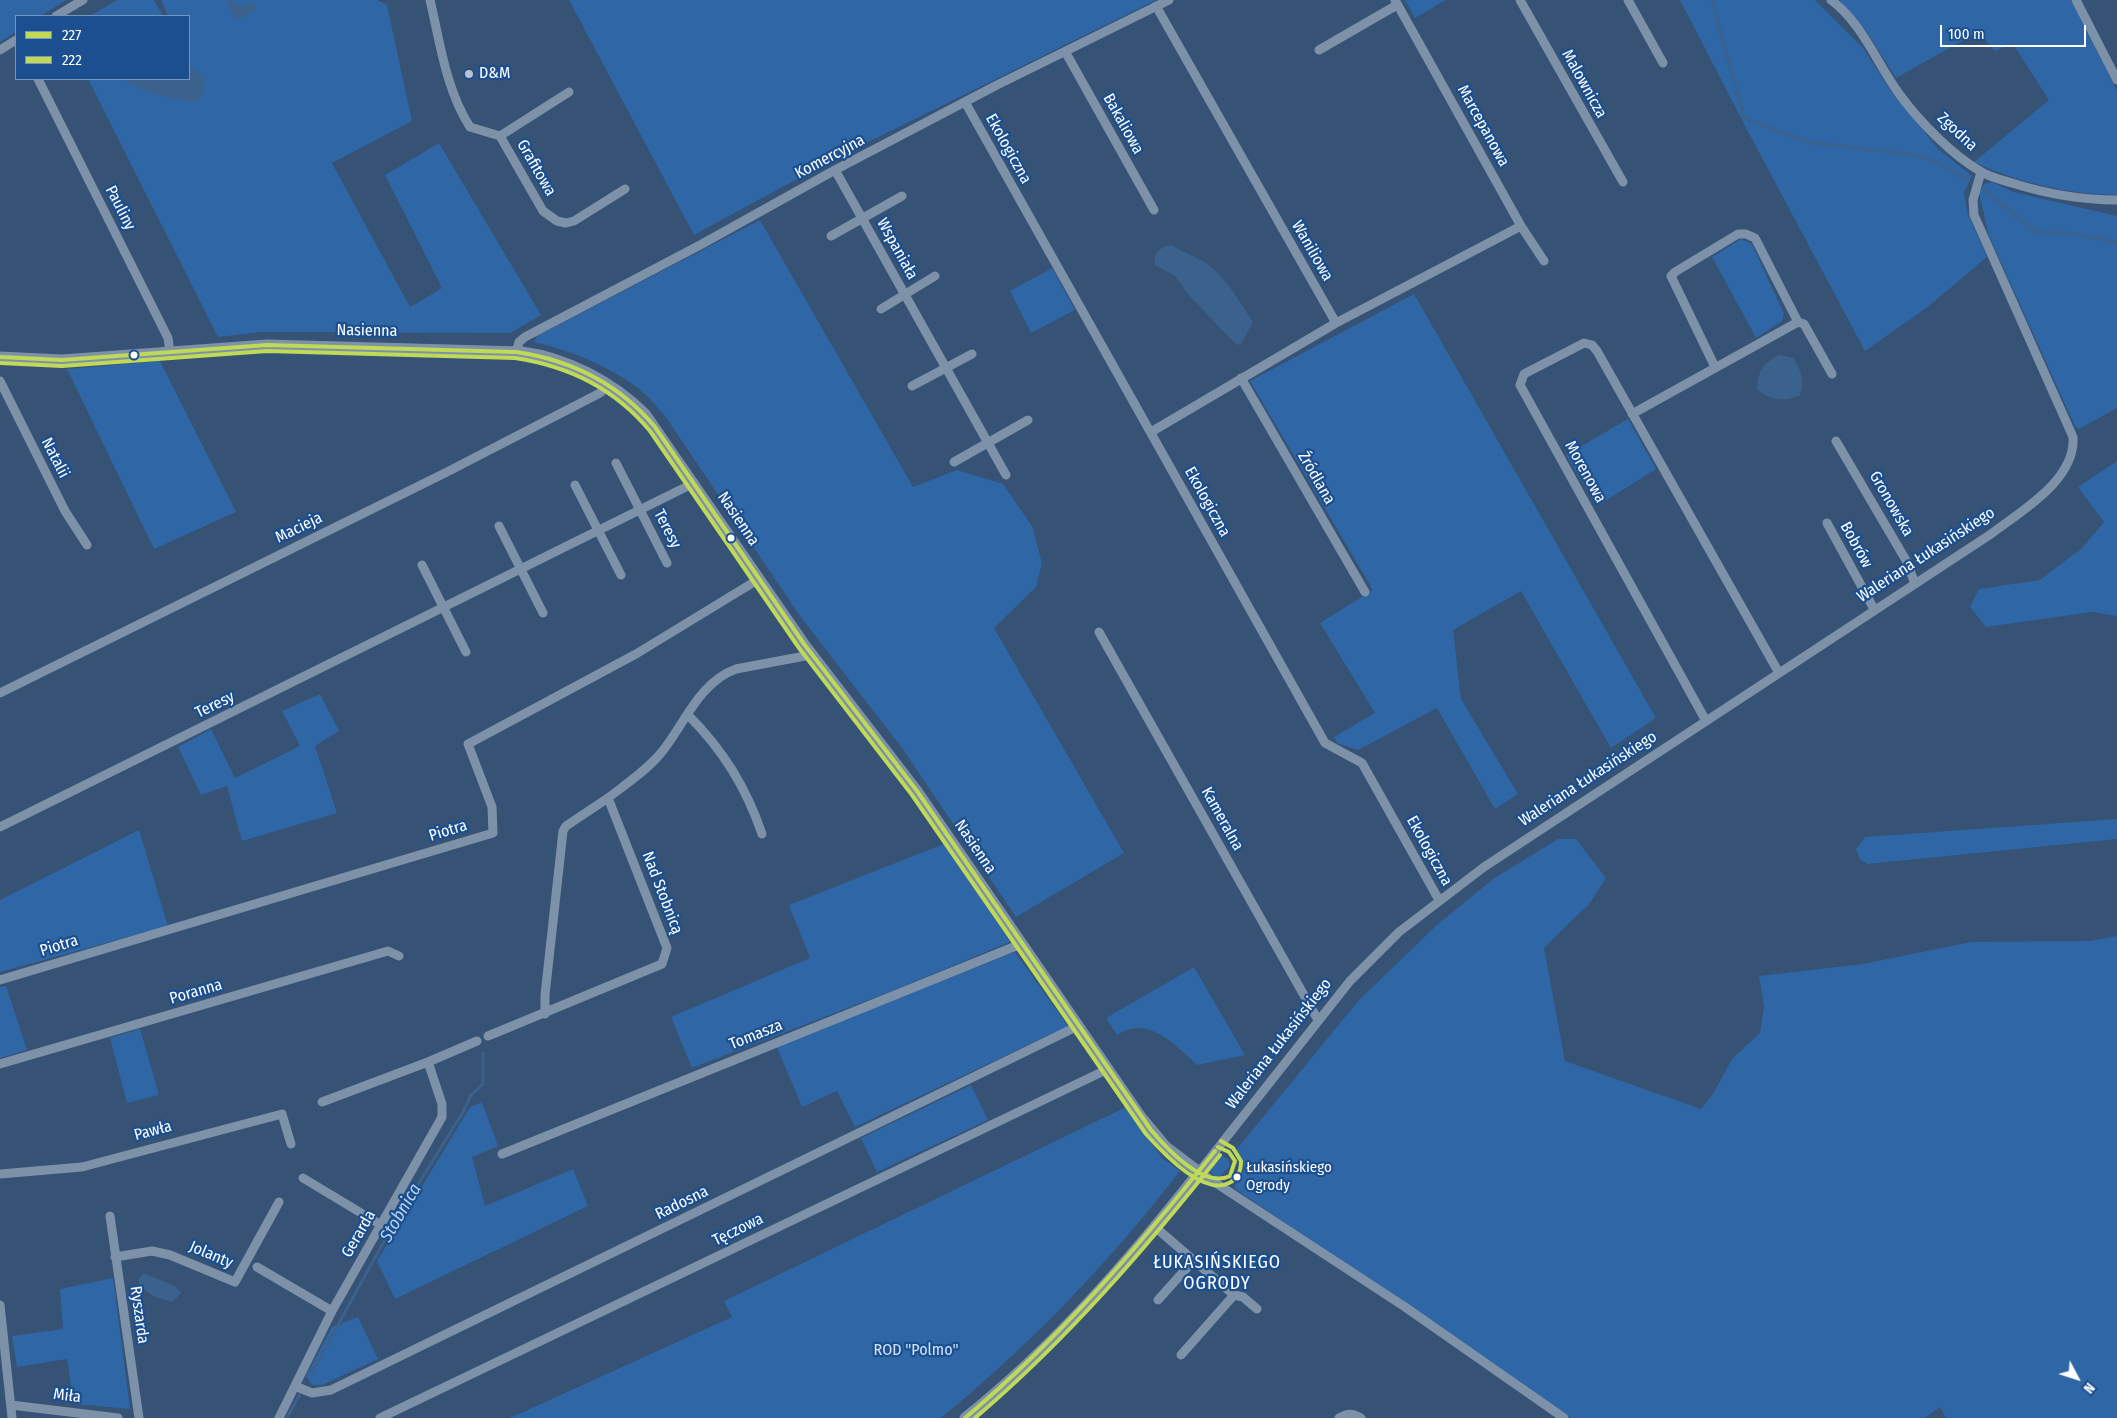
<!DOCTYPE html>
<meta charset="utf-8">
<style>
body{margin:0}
#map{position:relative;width:2117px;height:1418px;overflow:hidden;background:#365274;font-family:"Fira Sans Condensed",sans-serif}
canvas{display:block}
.legend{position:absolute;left:15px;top:15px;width:175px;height:65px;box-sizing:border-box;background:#1b4f8f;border:1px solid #7695bc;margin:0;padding:6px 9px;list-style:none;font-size:15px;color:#fff}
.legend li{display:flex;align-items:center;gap:10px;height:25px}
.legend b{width:25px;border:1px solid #7695bc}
.north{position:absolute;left:2052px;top:1353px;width:50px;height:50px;-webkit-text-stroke:4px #1b4f8f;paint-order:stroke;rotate:130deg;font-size:14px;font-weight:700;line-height:20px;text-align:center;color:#fff}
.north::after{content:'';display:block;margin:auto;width:18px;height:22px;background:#fff;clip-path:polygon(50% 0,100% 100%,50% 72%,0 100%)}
.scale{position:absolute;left:1940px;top:25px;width:146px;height:22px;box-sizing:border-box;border:2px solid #fff;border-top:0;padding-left:6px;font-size:15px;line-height:18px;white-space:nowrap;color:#fff;-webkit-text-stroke:4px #1b4f8f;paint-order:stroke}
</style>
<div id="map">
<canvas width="2117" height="1418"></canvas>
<ul class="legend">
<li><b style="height:6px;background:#c0d956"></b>227</li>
<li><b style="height:6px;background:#c0d956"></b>222</li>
</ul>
<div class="north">N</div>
<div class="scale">100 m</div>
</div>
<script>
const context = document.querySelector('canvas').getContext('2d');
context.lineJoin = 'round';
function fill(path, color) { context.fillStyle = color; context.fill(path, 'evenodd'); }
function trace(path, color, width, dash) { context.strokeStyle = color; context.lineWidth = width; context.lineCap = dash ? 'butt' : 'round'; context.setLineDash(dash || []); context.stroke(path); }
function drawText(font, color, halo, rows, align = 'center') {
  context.font = font + ' "Fira Sans Condensed",sans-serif'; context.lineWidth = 4.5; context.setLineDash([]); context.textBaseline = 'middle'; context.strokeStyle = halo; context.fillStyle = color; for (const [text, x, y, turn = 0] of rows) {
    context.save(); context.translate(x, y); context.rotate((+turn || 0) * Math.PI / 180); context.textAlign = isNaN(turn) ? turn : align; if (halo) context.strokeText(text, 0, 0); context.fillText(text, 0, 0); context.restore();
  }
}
fill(new Path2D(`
 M0,0H66L41,16H16V32L0,42Z
 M117,0H154L163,16H90Z
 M161,0H377L387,5L412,121L332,163L410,307L442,288L385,175L439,143L541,315L510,333L262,332L218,337L88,79H189L201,91L189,63V16H168Z
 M569,0H1156L836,158L694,235Z
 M1405,0H1446L1415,18Z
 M1680,0H1815L1863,48L1891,91L1939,150L1972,176L1964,192L1967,212L1987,257L1929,306L1865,351L1744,124Z
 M1839,0H2071L2117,91V195C2068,194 2019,183 1974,162L2049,100L2013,44L1995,51L1978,32L1896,78L1866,31Z
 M1992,182L2013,192L2117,216V408L2079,429L2075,426L1989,236L1979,193L1984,184Z
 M760,220L913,487L957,470L1003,484L1032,526L1042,563L1036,587L994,628L1124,853L1016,917L902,748L800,616L665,416C658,409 652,400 644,393C616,369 570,350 534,342L537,336Z
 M1741,239L1752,244L1784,314L1782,321L1756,338L1712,257Z
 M1052,268L1075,310L1031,333L1010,291Z
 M1414,294L1656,718L1611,748L1521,591L1453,630L1461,699L1518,794L1495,809L1437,708L1358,750L1337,743L1334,737L1375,713L1320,623L1373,590L1250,381Z
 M160,361L236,512L154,549L67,369Z
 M1628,419L1656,469L1597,506L1566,455Z
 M2117,461V616L2092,612L1986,627L1970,607L1979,589L2040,580L2082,548L2104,522L2078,487Z
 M320,694L339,731L315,746L337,813L242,841L227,786L201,795L178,747L211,729L235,778L300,746L282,711Z
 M2117,819V839L1867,864L1860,859L1856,849L1865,837Z
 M139,830L168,926L0,972V900Z
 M1558,839H1576L1606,878L1590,903L1544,948L1565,1061L1701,1109L1713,1094L1732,1059L1760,1033L1764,1006L1759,976L1863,964L1971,942L2090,941L2117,936V1418H1946L1940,1407L1925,1418H1571L1234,1188C1244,1171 1249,1168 1236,1150L1359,1000L1438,924L1493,879Z
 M946,843L1010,942L897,989L692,1068L671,1017L810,958L789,905Z
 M1015,952L1068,1026L855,1127L837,1091L802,1107L776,1045Z
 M1194,967L1245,1055L1197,1065C1174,1044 1149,1015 1117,1035L1106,1018Z
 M6,986L27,1050L0,1058V987Z
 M140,1029L159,1095L127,1103L110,1038Z
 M971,1085L988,1120L877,1172L861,1138Z
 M482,1102L498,1146L472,1157L485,1206L573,1169L588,1206L395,1299L377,1261L470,1107Z
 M1126,1107L1162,1158L1180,1171C1109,1263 1030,1345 941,1418H510L732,1317L724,1301Z
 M1220,1155L1228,1159L1230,1166L1219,1177L1215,1178L1208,1168Z
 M113,1278L130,1409L74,1404L67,1359L17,1367L12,1336L63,1329L60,1289Z
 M358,1317L378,1359L322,1385H312L306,1376L332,1327Z`), '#2f66a5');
fill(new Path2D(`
 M227,0H234L235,3L243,6L251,1L256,7L252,12L239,19L232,15Z
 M189,65C204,75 212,87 196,102C182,101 130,90 124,79H189Z
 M1171,245C1182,252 1195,256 1206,263C1227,278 1239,301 1253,322L1241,344L1237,345L1190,297L1175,276L1155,265C1153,253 1160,247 1171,245Z
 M1778,355L1794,358C1801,371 1805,381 1800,395C1785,403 1769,400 1757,389C1759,369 1761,366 1778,355Z
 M143,1273L175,1286L181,1293L173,1302L155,1297L139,1287V1279Z`), '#3b618d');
trace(new Path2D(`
 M1712,0L1744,118L1807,142L1916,155L1935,161L1969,181
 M1985,190L2035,232L2070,233L2117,242
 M311,1374L394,1223L463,1112L471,1095L483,1084V1053
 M287,1418L300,1394`), '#3b618d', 3);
trace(new Path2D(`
 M430,0C440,42 446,90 470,127L500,136L543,211L557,221L566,223L574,221L625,189
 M1395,0L1521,226L1544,261
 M1520,0L1623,182
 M1628,0L1663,63
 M1831,0C1863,24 1877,64 1900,95C1919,121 1952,155 1980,171C1989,177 2002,180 2012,183C2047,194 2080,200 2117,200
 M2076,0L2117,80
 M1156,6L1336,323
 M56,16L83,0
 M0,50L16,40
 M1319,50L1397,5
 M1066,53L1154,210
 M38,79L168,338L170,352
 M965,102L1325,743L1362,763L1439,900
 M500,136L569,92
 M835,170L1006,475
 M831,236L902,196
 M881,309L935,276
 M516,352L519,342L525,337L702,244L835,170L997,85L1169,0
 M1715,367L1671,276L1675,272L1738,234H1746L1755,238L1798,322L1804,324L1832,374
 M1241,378L1365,592
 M0,381L65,511L87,545
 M912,386L972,354
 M1632,414L1798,322
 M1151,432L1336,323L1521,226
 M1836,441L1907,562L1915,584
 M954,462L1028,420
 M616,463L667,563
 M575,485L621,575
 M1827,523L1874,609
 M499,526L543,613
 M422,565L466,652
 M1099,632L1318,1020
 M0,693L447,472L600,393L609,385
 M688,715C723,750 746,787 762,834
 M1706,721L1520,385L1524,374L1584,343L1592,345L1597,351L1779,673
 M0,827L694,483
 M0,980L493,833L492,807L468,744L636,654L759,579
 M545,1014V995L563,831L566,826L608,798
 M488,1036L662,964L667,948L608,798C626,784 646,771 661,753C684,725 699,682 736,669L805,656L811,652
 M0,1064L388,951L399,956
 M322,1102L428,1062L477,1041
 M502,1154L1021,944
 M0,1174L82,1167L282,1114L291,1144
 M303,1178L381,1225
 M110,1216L139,1418
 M1155,1227L1234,1295L1243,1297L1257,1309
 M115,1257L152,1251L170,1255L235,1282L279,1202
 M257,1267L332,1311
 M1158,1300L1193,1261
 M0,1305L12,1418
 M1181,1355L1234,1295
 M295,1386L312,1393L331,1390L1078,1026
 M11,1405L118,1418
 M279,1418L332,1311L442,1117V1104L428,1062
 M380,1418L1108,1069
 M1339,1418C1348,1413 1352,1413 1361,1418
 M1564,1418L1405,1307L1199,1172L1350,981L1399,932L1484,867L1991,534C2021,511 2076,480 2073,437L1974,215L1973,200L1981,172`), '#7d92a8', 9);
trace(new Path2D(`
 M0,357L62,360L267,345L522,352C567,358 613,382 645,414L804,644L917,791L1141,1117L1166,1147L1199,1172C1129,1261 1054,1347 965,1418`), '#7d92a8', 11);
trace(new Path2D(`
 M0,357L62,360L267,345L516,352C571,360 619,384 655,427L804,644L917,791L1151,1130C1167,1149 1204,1189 1230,1176L1235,1161L1229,1152L1218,1147
 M965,1418C1059,1339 1138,1247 1215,1151`), '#c0d956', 4);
trace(new Path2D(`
 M0,363L62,366L267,351L515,358C569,366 615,389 650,431L799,648L912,795L1146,1134C1162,1152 1203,1196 1229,1183C1238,1179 1241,1170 1241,1161L1233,1148L1221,1141
 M975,1418C1067,1340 1145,1249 1220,1155`), '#c0d956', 4);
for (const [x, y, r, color] of [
 [469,74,5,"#b9c2ce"],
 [134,355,4.5,"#fff"],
 [731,538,4.5,"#fff"],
 [1237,1177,4.5,"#fff"]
]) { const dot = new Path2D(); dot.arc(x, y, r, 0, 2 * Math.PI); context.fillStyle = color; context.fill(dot); trace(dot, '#1b4f8f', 2); }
drawText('15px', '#fff', '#1b4f8f', [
 ["Łukasińskiego",1246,1168],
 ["Ogrody",1246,1186]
], 'left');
drawText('16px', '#fff', '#1b4f8f', [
 ["D&M",479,74]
], 'left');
drawText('16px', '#fff', '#1b4f8f', [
 ["Malownicza",1584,84,61],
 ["Bakaliowa",1123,124,61],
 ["Marcepanowa",1483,126,61],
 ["Zgodna",1957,132,43],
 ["Ekologiczna",1008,149,61],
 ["Komercyjna",830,157,-28],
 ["Grafitowa",536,168,60],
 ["Pauliny",120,208,63],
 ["Wspaniała",897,249,61],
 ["Waniliowa",1312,251,60],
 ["Nasienna",367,331,1],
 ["Natalii",55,458,63],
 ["Morenowa",1585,472,61],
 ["Źródlana",1316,478,60],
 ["Ekologiczna",1207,502,61],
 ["Gronowska",1891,504,60],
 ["Nasienna",738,519,56],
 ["Macieja",299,528,-26],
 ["Teresy",667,529,63],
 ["Bobrów",1856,545,61],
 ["Waleriana Łukasińskiego",1926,555,-33],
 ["Teresy",215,705,-26],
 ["Waleriana Łukasińskiego",1588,779,-33],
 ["Kameralna",1222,819,61],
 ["Piotra",448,831,-17],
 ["Nasienna",975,847,56],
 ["Ekologiczna",1429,851,61],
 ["Nad Stobnicą",662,893,69],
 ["Piotra",59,946,-17],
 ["Poranna",196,992,-16],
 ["Tomasza",756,1035,-22],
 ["Waleriana Łukasińskiego",1279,1044,-52],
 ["Pawła",153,1131,-15],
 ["Radosna",682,1203,-26],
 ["Tęczowa",738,1230,-26],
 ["Gerarda",359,1234,-60],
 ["Jolanty",211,1255,23],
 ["Ryszarda",139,1315,82],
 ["Miła",67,1396,7]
]);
drawText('16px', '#cfe3fa', '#1b4f8f', [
 ["ROD \"Polmo\"",916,1351]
]);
drawText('italic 18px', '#b5d3f5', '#1b4f8f', [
 ["Stobnica",401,1213,-60]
]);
context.letterSpacing = '1px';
drawText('18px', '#fff', '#1b4f8f', [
 ["ŁUKASIŃSKIEGO",1217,1263],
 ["OGRODY",1217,1284]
]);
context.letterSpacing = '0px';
</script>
